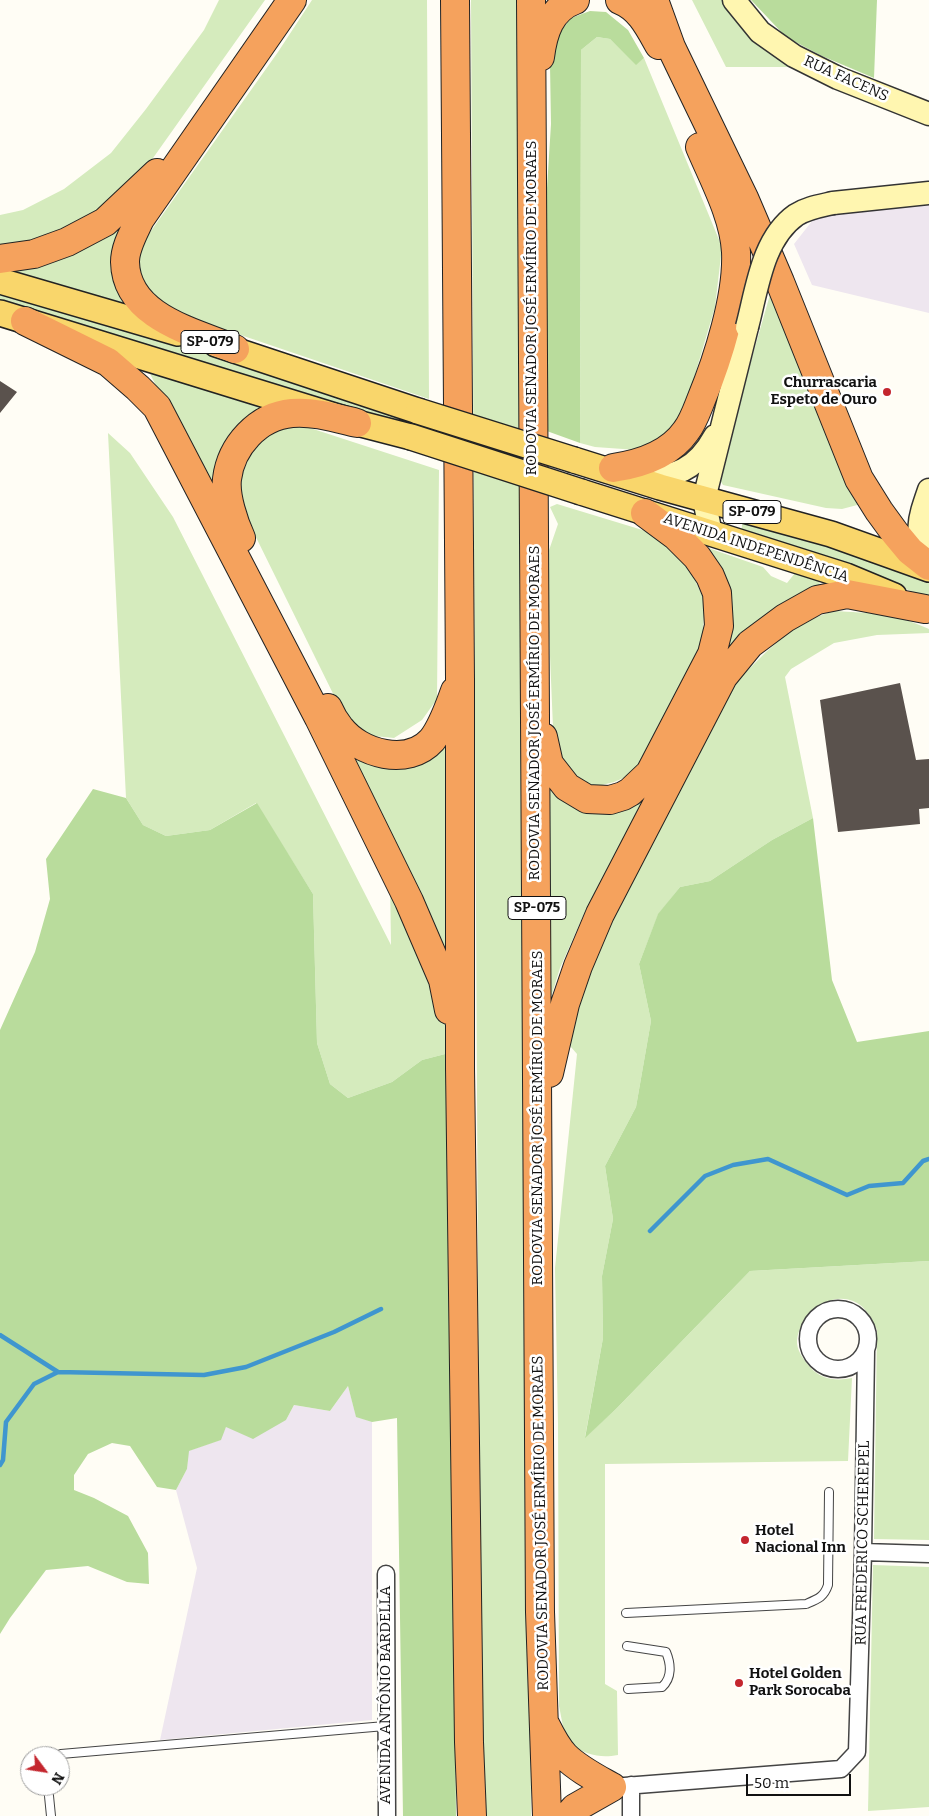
<!DOCTYPE html>
<meta charset="utf-8">
<style>
body{margin:0}
#map{position:relative;width:929px;height:1816px;overflow:hidden;background:#fffdf5;font-family:Bitter,serif}
canvas{display:block}
.north{position:absolute;left:20px;top:1746px;width:50px;height:50px;box-sizing:border-box;background:#fff;border:1px solid #a0a0a0;border-radius:50%;rotate:121deg;font-size:14px;font-weight:700;line-height:20px;text-align:center;color:#111}
.north::after{content:'';display:block;margin:auto;width:18px;height:22px;background:#c4262e;clip-path:polygon(50% 0,100% 100%,50% 72%,0 100%)}
.scale{position:absolute;left:746px;top:1774px;width:105px;height:22px;box-sizing:border-box;border:2px solid #111;border-top:0;padding-left:6px;font-size:15px;line-height:18px;white-space:nowrap;color:#111;-webkit-text-stroke:4px #fff;paint-order:stroke}
</style>
<div id="map">
<canvas width="929" height="1816"></canvas>
<div class="north">N</div>
<div class="scale">50 m</div>
</div>
<script>
const context = document.querySelector('canvas').getContext('2d');
context.lineJoin = 'round';
function fill(path, color) { context.fillStyle = color; context.fill(path, 'evenodd'); }
function trace(path, color, width, dash) { context.strokeStyle = color; context.lineWidth = width; context.lineCap = dash ? 'butt' : 'round'; context.setLineDash(dash || []); context.stroke(path); }
function drawText(font, color, halo, rows, align = 'center') {
  context.font = font + ' Bitter,serif'; context.lineWidth = 5; context.setLineDash([]); context.textBaseline = 'middle'; context.strokeStyle = halo; context.fillStyle = color; for (const [text, x, y, turn = 0] of rows) {
    context.save(); context.translate(x, y); context.rotate((+turn || 0) * Math.PI / 180); context.textAlign = isNaN(turn) ? turn : align; if (halo) context.strokeText(text, 0, 0); context.fillText(text, 0, 0); context.restore();
  }
}
fill(new Path2D(`
 M929,201V313L812,285L794,244L816,216Z
 M348,1386L356,1416L372,1422V1720L160,1740L197,1568L176,1490L187,1469L188,1451L220,1440L226,1427L286,1420L294,1405L330,1411Z`), '#eee6ef');
fill(new Path2D(`
 M219,0H265L141,175L104,214L61,235L0,248V215L23,210L64,189L111,153L146,109L204,30Z
 M312,0H427L429,399L170,311L140,283L137,254L146,238L278,52Z
 M471,0H519L531,1816H481Z
 M692,0H726L794,67H726Z
 M597,37L610,39L636,64L644,58L722,247L715,307L681,422L658,441L637,450L595,447L580,443L581,50Z
 M142,199L126,237L145,312L0,271Z
 M0,290L398,410V426L0,303Z
 M771,291L861,504L842,509L826,508L723,485L718,477Z
 M145,364L287,404L243,429L232,534Z
 M291,426L310,428L439,470L437,699L422,720L394,738L364,735L348,724L247,519L236,491L251,452L265,435Z
 M108,433L130,453L173,517L391,945L390,878L438,996L448,1035L449,1053L422,1060L392,1082L348,1098L330,1084L317,1043L313,894L256,803L210,830L166,836L143,825L126,798Z
 M557,504L649,532L675,551L694,578L705,602L701,657L633,774L614,782L594,787L580,781L558,758L553,728L546,559L558,524L550,507Z
 M743,518L929,580V598L849,567L741,533Z
 M694,543L763,567L771,576L787,583L795,573L819,579L820,587C780,604 745,624 720,659Z
 M833,611C871,613 894,613 929,629V633L877,635L834,643L791,669L785,677L813,818L772,840L710,881L680,887L658,915L639,964L651,1021L636,1107L605,1166L613,1219L602,1276L603,1338L585,1437L616,1409L750,1271L929,1261V1540L874,1539L877,1330C871,1318 866,1306 853,1301C828,1291 800,1315 797,1340C796,1350 804,1360 810,1367C821,1380 837,1381 852,1378L848,1461L605,1464V1684L617,1691L618,1755C607,1757 599,1757 587,1753C563,1744 564,1729 559,1706L558,1424L555,1268L577,1054L564,1039L607,920L730,688L766,652L798,624Z
 M327,723L366,755L447,730L445,950Z
 M660,769L583,916L560,968L548,1007L546,778L585,804Z
 M873,1565L929,1567V1807L868,1811Z`), '#d5ebbd');
fill(new Path2D(`
 M751,0H877L874,78L822,56L786,37Z
 M590,11L606,12L628,30L644,58L636,65L610,39L597,37L581,50L580,443L544,430V236L551,124L550,65L554,40L571,18Z
 M93,789L126,798L143,825L166,836L210,830L257,803L313,894L317,1043L330,1084L348,1098L392,1082L422,1060L449,1053L456,1816H403L397,1418L372,1422L356,1417L348,1386L330,1411L294,1405L286,1420L253,1439L226,1427L221,1440L189,1451L187,1469L176,1490L157,1487L130,1446L112,1443L88,1454L74,1475V1490L94,1498L128,1516L148,1553L149,1584L127,1582L88,1566L46,1570L10,1618L0,1634V1030L35,952L50,899L46,859Z
 M813,818L832,980L857,1042L929,1031V1261L750,1271L616,1409L585,1438L603,1338L602,1276L613,1219L605,1166L636,1107L651,1021L639,964L658,914L680,887L710,881L772,840Z`), '#b9dc9c');
trace(new Path2D(`
 M650,1231L705,1176L733,1165L768,1159L847,1195L869,1186L903,1183L923,1161L929,1159
 M0,1335L58,1372L204,1375L246,1367L334,1332L381,1309
 M0,1465L3,1460L6,1422L34,1384L58,1372`), '#3f96cf', 4.5);
fill(new Path2D(`
 M0,381L17,392L0,413Z
 M900,683L916,760L929,759V808L919,809L920,824L838,832L820,700Z`), '#5a524d');
const lane = new Path2D(`
 M626,1613L806,1604C818,1599 824,1597 828,1585L829,1492
 M627,1646L666,1652C671,1664 672,1678 662,1687L628,1689
 M58,1756L61,1754L385,1726
 M48,1786L51,1816`);
const street = new Path2D(`
 M808 1339a30 30 0 1 1 60 0a30 30 0 1 1-60 0Z
 M863,1552L929,1554
 M386,1574L387,1816
 M631,1785V1816
 M612,1787L841,1769L857,1752L863,1552L866,1351`);
const secondary = new Path2D(`
 M734,0L760,32L794,56L838,78L929,114
 M833,203L929,193
 M639,473C674,482 698,467 715,436
 M929,490C919,519 914,532 929,561
 M715,533L710,529L704,499L747,327`);
const primary = new Path2D(`
 M0,281L178,333
 M0,313L357,423L411,437
 M216,344L418,411
 M574,460L660,487L831,534L929,569
 M581,492L846,576L894,596`);
const highway = new Path2D(`
 M455,0L460,678V1068L469,1742L472,1816
 M531,0L540,1612L547,1816
 M620,0C640,8 649,27 659,45
 M654,0L671,47L744,198L780,282L859,479L879,511L895,533L910,551L929,566
 M540,57C543,33 550,9 575,0
 M0,259L34,254L67,242L105,222L157,173
 M25,321L108,362L138,388L157,407L319,718L409,901L443,980L449,1010
 M235,349C194,332 126,317 125,262C125,247 134,232 140,219L292,0
 M613,468C640,464 670,454 686,431C693,422 697,410 701,400C718,359 738,296 736,252C734,216 714,180 700,147
 M241,538C234,523 225,496 227,479C231,446 258,416 292,413C313,411 336,418 357,423
 M328,708C331,715 335,722 340,728C360,754 408,767 432,740C443,726 449,707 455,691
 M543,737L549,764L567,787L587,799L610,800L623,796L630,792L650,773L712,654L719,626L717,593L710,576L697,557L676,536L645,513
 M549,1073L565,1004L578,966L600,914L723,677L750,644L785,618L817,600L847,594L925,609
 M544,1722C550,1734 556,1747 565,1756C578,1769 596,1778 612,1787
 M568,1816L575,1808L612,1787`);
trace(lane, '#444', 10);
trace(street, '#444', 19);
trace(secondary, '#333', 25);
trace(primary, '#222', 28);
trace(highway, '#222', 30);
trace(lane, '#fff', 8);
trace(street, '#fff', 16);
trace(secondary, '#fff6b0', 22);
trace(primary, '#f9d66b', 25);
trace(highway, '#f5a25d', 28);
const secondaryBridge = new Path2D(`
 M747,327C757,290 762,239 796,215C807,208 820,206 833,203`);
const primaryBridge = new Path2D(`
 M418,411L574,460
 M411,437L581,492`);
trace(secondaryBridge, '#333', 25, []);
trace(primaryBridge, '#222', 28, []);
trace(secondaryBridge, '#fff6b0', 22);
trace(primaryBridge, '#f9d66b', 25);
for (const [x, y, r, color] of [
 [887,392,5,"#c4262e"],
 [745,1540,5,"#c4262e"],
 [739,1683,5,"#c4262e"]
]) { const dot = new Path2D(); dot.arc(x, y, r, 0, 2 * Math.PI); context.fillStyle = color; context.fill(dot); trace(dot, '#fff', 2); }
for (const [x, y, w] of [
 [210,342,58],
 [752,512,58],
 [537,908,58]
]) { const box = new Path2D(); box.roundRect(x - w / 2, y - 11.5, w, 23, 4); context.fillStyle = '#fff'; context.fill(box); trace(box, '#111', 1); }
drawText('bold 14px', '#111', null, [
 ["SP-079",210,342],
 ["SP-079",752,512],
 ["SP-075",537,908]
]);
drawText('15px', '#111', '#fff', [
 ["RUA FACENS",846,79,24],
 ["RODOVIA SENADOR JOSÉ ERMÍRIO DE MORAES",532,308,-90],
 ["AVENIDA INDEPENDÊNCIA",756,548,18],
 ["RODOVIA SENADOR JOSÉ ERMÍRIO DE MORAES",535,713,-90],
 ["RODOVIA SENADOR JOSÉ ERMÍRIO DE MORAES",538,1118,-90],
 ["RODOVIA SENADOR JOSÉ ERMÍRIO DE MORAES",541,1523,-91],
 ["RUA FREDERICO SCHEREPEL",863,1543,-89],
 ["AVENIDA ANTÔNIO BARDELLA",386,1695,-90]
]);
drawText('bold 15px', '#111', '#fff', [
 ["Churrascaria",877,383,"right"],
 ["Espeto de Ouro",877,400,"right"],
 ["Hotel",755,1531],
 ["Nacional Inn",755,1548],
 ["Hotel Golden",749,1674],
 ["Park Sorocaba",749,1691]
], 'left');
</script>
